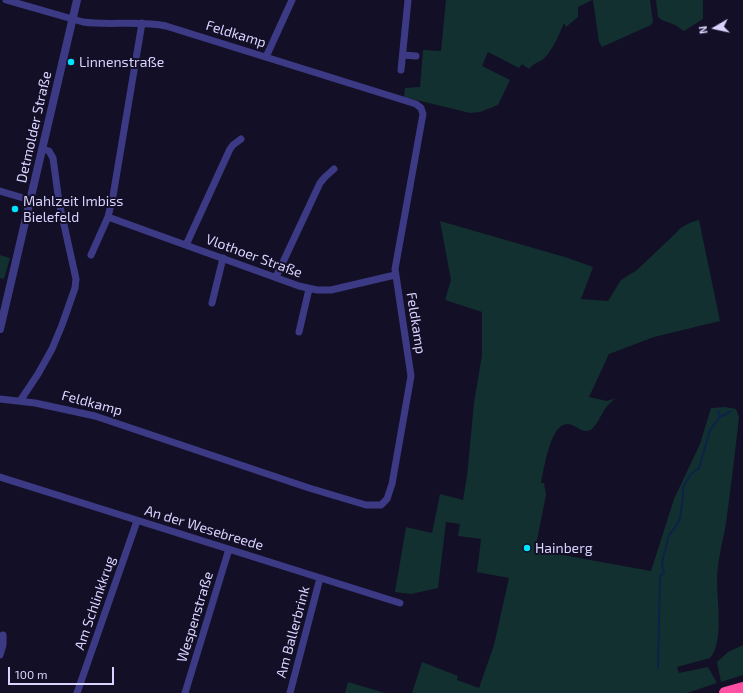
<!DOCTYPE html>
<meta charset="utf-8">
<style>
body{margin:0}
#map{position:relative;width:743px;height:693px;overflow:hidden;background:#130f26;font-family:"Exo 2",sans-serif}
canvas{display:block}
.north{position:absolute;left:695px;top:8px;width:40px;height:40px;-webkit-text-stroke:3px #130f26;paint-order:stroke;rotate:261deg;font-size:11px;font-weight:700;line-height:16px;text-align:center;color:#d9d4ff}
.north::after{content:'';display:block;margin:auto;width:14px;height:18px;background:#d9d4ff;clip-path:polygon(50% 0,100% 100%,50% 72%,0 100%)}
.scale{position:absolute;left:8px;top:667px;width:106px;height:18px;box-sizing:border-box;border:2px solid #d9d4ff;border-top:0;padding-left:5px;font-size:12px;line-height:14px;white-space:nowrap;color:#d9d4ff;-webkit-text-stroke:3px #130f26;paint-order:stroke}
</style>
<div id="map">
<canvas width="743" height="693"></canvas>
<div class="north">N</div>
<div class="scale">100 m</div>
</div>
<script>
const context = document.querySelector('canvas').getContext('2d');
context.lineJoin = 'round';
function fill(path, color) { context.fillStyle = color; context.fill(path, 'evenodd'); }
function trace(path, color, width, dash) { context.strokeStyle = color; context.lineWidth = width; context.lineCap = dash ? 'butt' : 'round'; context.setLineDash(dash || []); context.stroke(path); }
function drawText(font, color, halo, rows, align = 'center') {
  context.font = font + ' "Exo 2",sans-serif'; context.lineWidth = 4; context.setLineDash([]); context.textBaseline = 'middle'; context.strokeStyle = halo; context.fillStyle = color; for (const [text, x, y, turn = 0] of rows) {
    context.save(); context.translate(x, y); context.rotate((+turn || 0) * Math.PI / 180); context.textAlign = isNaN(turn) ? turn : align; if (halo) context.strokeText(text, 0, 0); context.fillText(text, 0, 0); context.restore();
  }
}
fill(new Path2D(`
 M446,0H592L578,7V17L566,27L564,23C560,33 551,54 542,60C536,64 535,62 529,69L522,64L519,68L488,52L482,66L510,80L498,105L480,112L470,113L404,97L405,88L420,87L423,50L441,51Z
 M593,0H650L653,22L651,25L602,47L599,42Z
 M656,0H703V19L684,31L675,25L662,20L658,17Z
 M699,220L720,321L654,337L609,354L589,397L607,401L617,398C602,406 602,420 591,430C581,434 577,425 568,424C550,423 544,470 541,483H544L546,495L535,550L651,571L674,499L700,444L711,408L725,407L736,409L739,417C735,452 731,488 726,523C723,542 717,561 717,580C717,600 724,643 710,658L677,667L679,673L708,667L717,683L687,693H412L422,662L458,676L457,680L479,688L494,645L509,578L477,572L481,539L458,536L460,524L446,522L438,588L411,594L395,592L406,527L432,533L440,494L463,500L467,476L474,403L482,355V312L445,300L451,280L440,221L568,258L593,267L581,299L608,301L621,280L637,270L678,231H677C684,225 691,222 699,220Z
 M0,255L10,258L4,279L0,278Z
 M743,645V675L721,682L717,662L728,652Z
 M348,682L385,693H345Z`), '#12302f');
trace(new Path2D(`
 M718,411L720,417
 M658,668L660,576L664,573L662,563L663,558L669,535L674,529L680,519L683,496V487L691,474L699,468L710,430L720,417L731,411`), '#0c2248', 2);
trace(new Path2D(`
 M403,55L416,56
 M266,57L292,0
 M401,70L408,0
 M0,191L30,200
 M108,217L299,286L317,290H331L395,275
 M186,245L230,149L233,145L241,139
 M91,255L108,217L113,196L142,23
 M276,277L320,183L325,177L334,169
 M212,303L223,258
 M299,332L309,289
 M0,399L35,403L95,416L309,488L366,505H381L387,499L392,484L411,376L395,269L423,114L421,108L416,104L166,26C139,20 111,26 83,22L6,0
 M20,401L38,374L52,349L62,325L75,288L76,279L59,202L53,158L49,151L42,149
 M0,477L400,603
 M0,655L3,645V635
 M77,693L137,521
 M185,693L229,549
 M290,693L320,578`), '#3d3a85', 7);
trace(new Path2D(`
 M0,329L77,0`), '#3d3a85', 8);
trace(new Path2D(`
 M725,693L743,688`), '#ff4fa3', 12);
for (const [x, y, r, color] of [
 [71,62,4,"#00e5ff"],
 [15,209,4,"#00e5ff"],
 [527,548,4,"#00e5ff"]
]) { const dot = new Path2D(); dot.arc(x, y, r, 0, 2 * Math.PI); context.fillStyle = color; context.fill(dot); trace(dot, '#130f26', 1.5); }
drawText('14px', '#d9d4ff', '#130f26', [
 ["Feldkamp",236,34,17],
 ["Detmolder Straße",34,127,-77],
 ["Vlothoer Straße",254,256,20],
 ["Feldkamp",416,323,81],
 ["Feldkamp",92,403,15],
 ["An der Wesebreede",204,528,17],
 ["Am Schlinkkrug",95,603,-71],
 ["Wespenstraße",195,617,-73],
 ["Am Ballerbrink",293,632,-75]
]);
drawText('14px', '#d9d4ff', '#130f26', [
 ["Linnenstraße",79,62],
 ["Mahlzeit Imbiss",23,201],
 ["Bielefeld",23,217],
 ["Hainberg",535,548]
], 'left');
</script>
